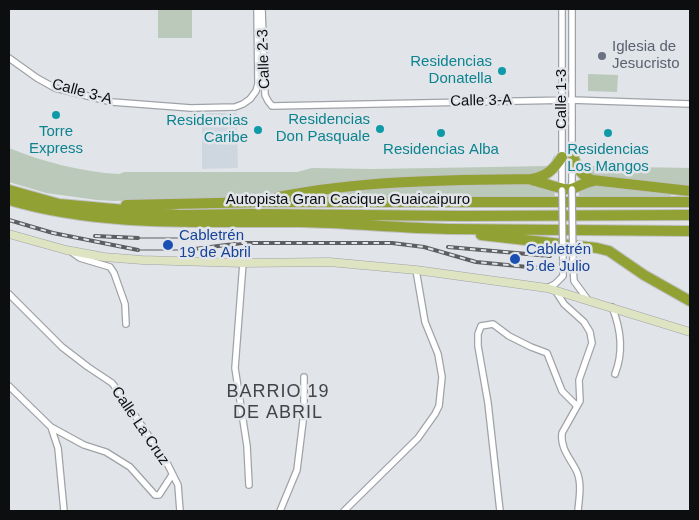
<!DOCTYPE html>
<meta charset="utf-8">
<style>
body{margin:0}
#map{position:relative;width:699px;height:520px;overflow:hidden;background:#e1e5ea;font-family:Helvetica,sans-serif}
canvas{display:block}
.frame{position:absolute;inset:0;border:10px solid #0d0e0f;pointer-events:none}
</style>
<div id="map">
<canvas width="699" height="520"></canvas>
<div class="frame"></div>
</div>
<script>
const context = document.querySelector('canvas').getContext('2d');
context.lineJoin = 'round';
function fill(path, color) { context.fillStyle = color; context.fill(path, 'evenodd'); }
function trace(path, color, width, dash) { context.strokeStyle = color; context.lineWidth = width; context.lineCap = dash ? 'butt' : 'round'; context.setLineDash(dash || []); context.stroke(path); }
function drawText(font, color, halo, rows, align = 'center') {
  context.font = font + ' Helvetica,sans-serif'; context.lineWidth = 5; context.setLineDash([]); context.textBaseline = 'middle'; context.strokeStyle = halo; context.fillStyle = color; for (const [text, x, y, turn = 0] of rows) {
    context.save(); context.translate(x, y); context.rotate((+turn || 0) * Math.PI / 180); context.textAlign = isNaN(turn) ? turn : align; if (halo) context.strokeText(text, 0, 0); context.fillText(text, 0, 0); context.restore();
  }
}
fill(new Path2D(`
 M202,113H237L238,168L202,169Z`), '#ced7e0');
fill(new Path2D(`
 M158,9H192V38H158Z
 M588,74L618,75L617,92L588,91Z
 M9,148C43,162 82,172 119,174L124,172H297L312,168L373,169L549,166L555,154L554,164L536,175H449L417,178L308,188L255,197L231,198L114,201L97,200L46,193L9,182Z
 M578,155L585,166L690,168V186L588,175L584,172Z
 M531,183L554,192L555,196L310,199L309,196L379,187Z
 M593,185L671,193V199H579V190Z`), '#bbc9ba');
const street = new Path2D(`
 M262,9L265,95L268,101L272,106L571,100L690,104
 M562,9V189
 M572,9V152
 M9,58L37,78L55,88L112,102L191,108L235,107L243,104L250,99L256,91L258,84L257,9
 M572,189V162
 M70,251L80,258L110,267L114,273L125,304L126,324
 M243,263L235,368L247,446L249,485
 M573,266L574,281L588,300
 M547,288L555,284L563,276V266
 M555,290L564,304L584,322L590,332L592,343L579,380L580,401L562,433C560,449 571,459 577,472C582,484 579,499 578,511
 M9,294L62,347L88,367L112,383L119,392L167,463L178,485L180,511
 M612,307C621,329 624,351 615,374
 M9,386L51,427L58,448L64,511
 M51,427L84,445L106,452L130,467L155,495H159L172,475
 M280,511L297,470L304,413V377
 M344,511L418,438L435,414L439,406L442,377L438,354L425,322L416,270
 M500,511L488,403L478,346V334L481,326L493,324L509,336L531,347L547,353L562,391L577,406`);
const secondary = new Path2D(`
 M9,234L66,250L104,257L142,260L243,263L329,262L416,270L547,288L690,332`);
const highway = new Path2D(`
 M572,151C575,165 579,174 592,180L690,191
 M532,180C541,182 564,191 571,189C579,187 585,182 594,181
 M9,190L59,204L180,215L253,214L462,216L690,215
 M278,197C362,180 446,180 531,179C546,177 554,169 562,157
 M9,200C104,228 203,221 301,222C350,223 399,228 448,229C529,230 610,230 690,231
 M126,205L262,202H690
 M481,235L597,248L609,251L644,275L690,301`);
trace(street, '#9fa2a6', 8);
trace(secondary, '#9fa2a6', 9);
trace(highway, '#c0c0c1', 12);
trace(street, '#fff', 5.5);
trace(secondary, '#dee3c2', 8);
trace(highway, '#91a134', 10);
trace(new Path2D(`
 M138,238H187
 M138,250H187`), '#5c5e60', 1);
const rail = new Path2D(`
 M9,220L53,233L138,250
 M95,236L138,238
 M187,238H231
 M448,247L550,256
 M187,250L242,243H392L424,247L476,262L549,269`);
trace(rail, '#5c5e60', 4);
trace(rail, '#e1e5ea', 2, [5.5]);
const streetBridge = new Path2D(`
 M572,189L573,266
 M562,190L563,266`);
trace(streetBridge, '#9fa2a6', 8, []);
trace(streetBridge, '#fff', 5.5);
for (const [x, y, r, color] of [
 [602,56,5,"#6b7280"],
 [502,71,5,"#0f9aa8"],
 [56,115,5,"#0f9aa8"],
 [380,129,5,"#0f9aa8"],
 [258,130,5,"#0f9aa8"],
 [441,133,5,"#0f9aa8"],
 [608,133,5,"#0f9aa8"],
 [168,245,6,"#1a4fb4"],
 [515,259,6,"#1a4fb4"]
]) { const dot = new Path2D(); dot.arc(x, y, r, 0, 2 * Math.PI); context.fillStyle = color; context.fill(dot); trace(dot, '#e1e5ea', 2); }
drawText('15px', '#5b616d', '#e1e5ea', [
 ["Iglesia de",612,47],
 ["Jesucristo",612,64]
], 'left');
drawText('15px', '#0d0e0f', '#e1e5ea', [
 ["Calle 2-3",264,59,-92],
 ["Calle 3-A",82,92,15],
 ["Calle 1-3",562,99,-90],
 ["Calle 3-A",481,101,-1],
 ["Autopista Gran Cacique Guaicaipuro",348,200],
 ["Calle La Cruz",140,426,56]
]);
drawText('15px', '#0d838f', '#e1e5ea', [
 ["Residencias",492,62],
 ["Donatella",492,79],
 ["Residencias",370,120],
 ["Don Pasquale",370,137],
 ["Residencias",248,121],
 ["Caribe",248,138],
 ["Torre",56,132,"center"],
 ["Express",56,149,"center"],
 ["Residencias Alba",441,150,"center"],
 ["Residencias",608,150,"center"],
 ["Los Mangos",608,167,"center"]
], 'right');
drawText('15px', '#164399', '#e1e5ea', [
 ["Cabletrén",179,236],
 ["19 de Abril",179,253],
 ["Cabletrén",526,250],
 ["5 de Julio",526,267]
], 'left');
context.letterSpacing = '1px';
drawText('18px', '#414448', '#e1e5ea', [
 ["BARRIO 19",278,392],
 ["DE ABRIL",278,413]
]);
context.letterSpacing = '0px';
</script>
